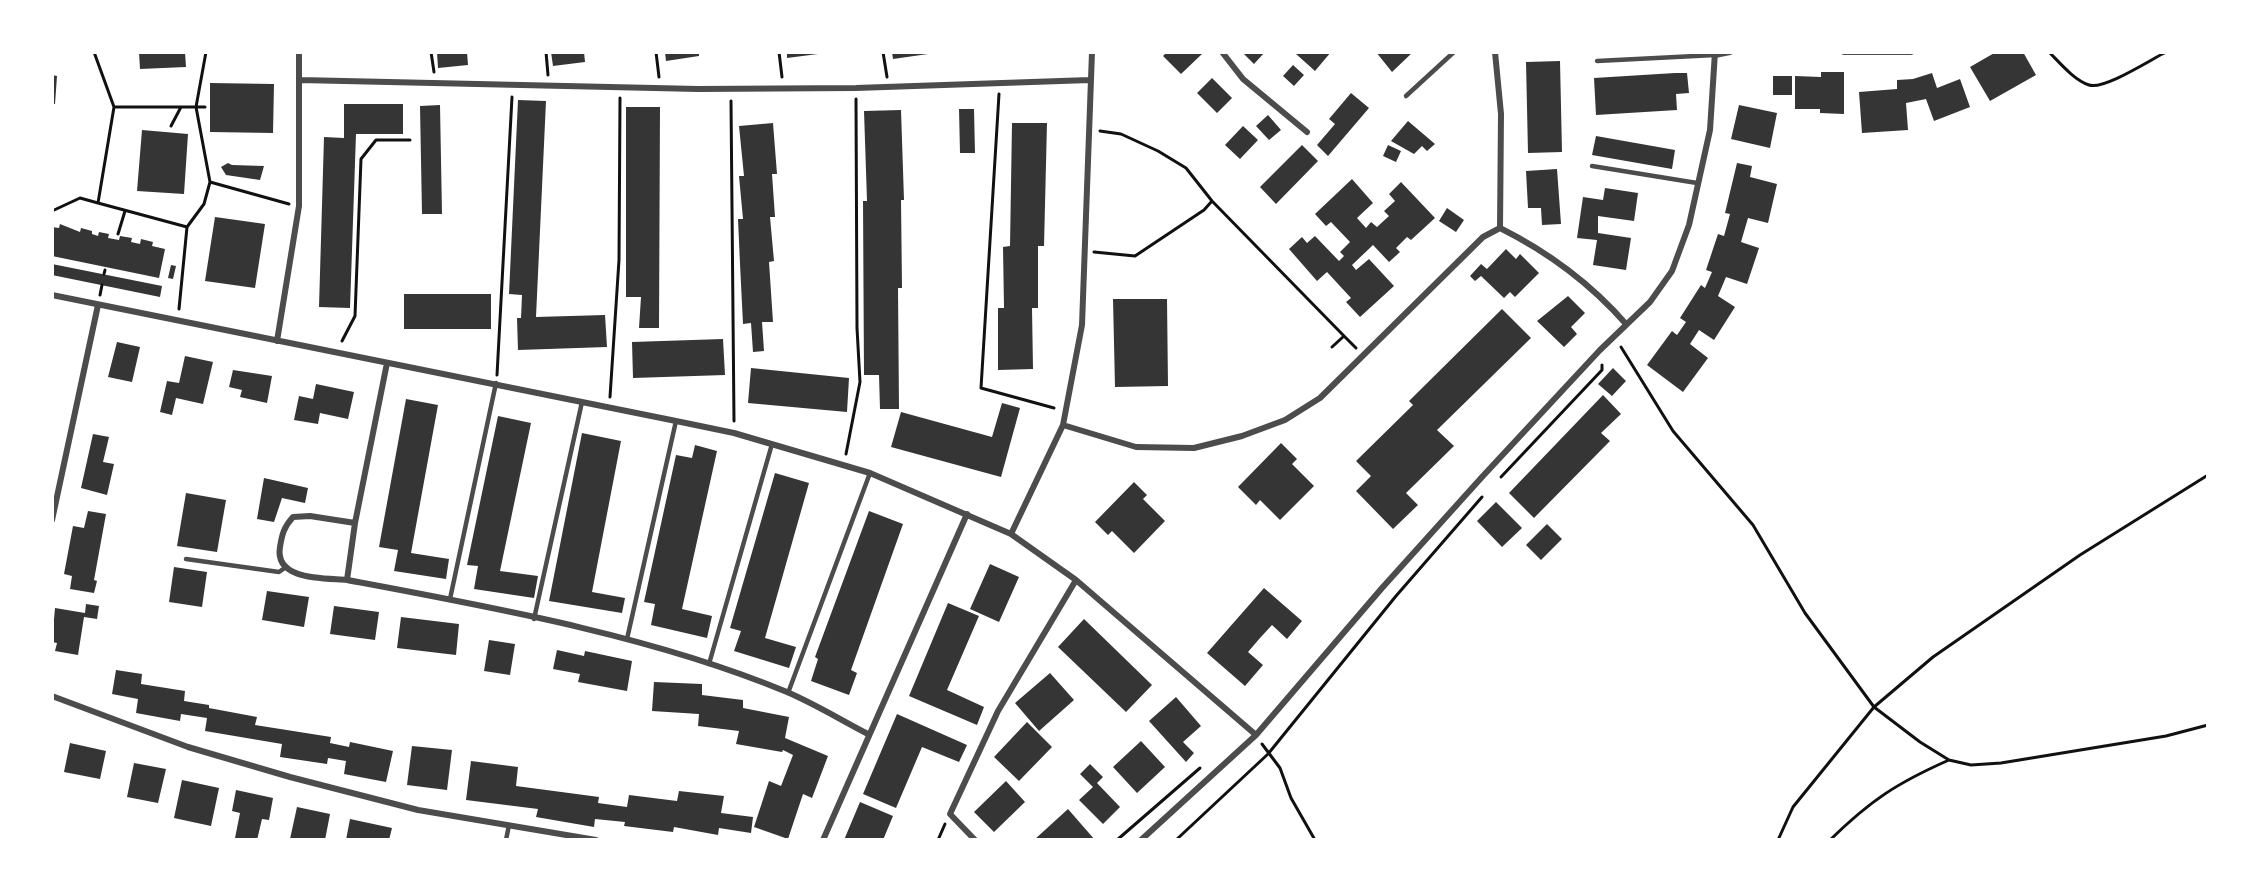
<!DOCTYPE html>
<style>
body{margin:0}
#map{position:relative;width:2260px;height:892px;overflow:hidden;background:#fff;font-family:"Roboto Condensed",sans-serif}
canvas{display:block}
.frame{position:absolute;inset:0;border:54px solid #fff;pointer-events:none}
</style>
<div id="map">
<canvas width="2260" height="892"></canvas>
<div class="frame"></div>
</div>
<script>
const context = document.querySelector('canvas').getContext('2d');
context.lineJoin = 'round';
function fill(path, color) { context.fillStyle = color; context.fill(path, 'evenodd'); }
function trace(path, color, width, dash) { context.strokeStyle = color; context.lineWidth = width; context.lineCap = dash ? 'butt' : 'round'; context.setLineDash(dash || []); context.stroke(path); }
fill(new Path2D(`
 M139,52H185L186,67L140,69Z
 M437,52H467L468,65L438,68Z
 M551,52H584L585,62L553,66Z
 M665,52H699V56L666,61Z
 M787,52H818V54L787,58Z
 M892,52H928V54L893,59Z
 M1167,52H1201L1202,54L1181,74L1163,56Z
 M1242,52H1265L1254,64Z
 M1298,52H1331L1315,71L1296,54Z
 M1376,52H1413L1392,72Z
 M1996,52H2023L2036,75L1990,101L1970,67Z
 M1560,61L1562,152L1528,153L1526,62Z
 M1293,65L1304,75L1294,86L1283,76Z
 M1821,72H1844V114L1820,113V109H1795V76L1821,77Z
 M1675,73H1687L1689,93L1676,94L1677,110L1596,115L1594,78Z
 M1932,73L1937,88L1960,79L1970,107L1934,121L1926,99L1906,103L1908,130L1862,133L1859,92L1897,89V80L1913,79Z
 M52,75L57,76L55,104H52Z
 M1773,76H1792V95H1773Z
 M1212,78L1232,98L1217,113L1197,93Z
 M210,83L274,84L273,133L210,132Z
 M1351,93L1369,108L1328,156L1317,145L1335,124L1329,119Z
 M518,100L546,101L536,317L605,315L607,347L518,350L517,318H521L522,295L509,294Z
 M344,104H403V134H356L350,308L319,307L324,137L344,138Z
 M440,105L442,214H422L420,106Z
 M1739,105L1777,113L1770,148L1731,139Z
 M626,107H660L659,328H639L641,297H626Z
 M959,109H974L975,153H960Z
 M901,110L904,200H901L902,288H898L899,409H880L879,375H864L863,201H867L864,111Z
 M1268,115L1281,130L1269,140L1256,126Z
 M1408,121L1435,144L1427,151L1422,146L1414,154L1391,141Z
 M773,123L777,174H772L775,217H770L774,261L769,262L773,322H762L764,351L753,352L751,323L743,324L740,264L738,219H743L739,176H744L739,126Z
 M1012,123H1047L1044,246H1038V308H1032L1033,369L998,370V308H1004L1003,247L1010,246Z
 M1243,126L1258,140L1240,159L1225,145Z
 M142,130L188,134L184,194L137,191Z
 M1596,136L1675,150L1672,169L1592,155Z
 M1302,145L1318,161L1276,204L1260,187Z
 M1388,145L1401,151L1396,162L1383,156Z
 M228,163L232,165L264,166L260,180L226,175L221,167Z
 M1737,163L1752,166L1750,177L1777,184L1768,223L1748,218L1741,242L1759,248L1747,284L1726,277L1718,296L1735,307L1714,340L1699,330L1690,344L1708,358L1683,392L1647,365L1672,331L1677,335L1686,322L1680,318L1701,285L1705,288L1712,272L1706,270L1718,234L1724,236L1730,214L1725,213Z
 M1557,169L1561,224L1542,225L1541,208H1528L1526,171Z
 M1352,179L1373,203L1357,218L1366,228L1371,222L1377,227L1389,216L1384,211L1395,201L1389,194L1401,182L1435,218L1411,240L1407,237L1396,248L1400,252L1389,262L1373,245L1352,265L1356,270L1369,259L1394,286L1360,317L1346,302L1351,298L1327,272L1317,281L1289,249L1302,237L1307,243L1315,236L1339,261L1344,256L1340,252L1350,242L1331,222L1326,226L1315,214Z
 M1605,188L1638,193L1634,221L1598,216V233L1631,238L1626,270L1593,265L1597,240L1577,238L1583,197L1603,200Z
 M1447,208L1464,220L1456,232L1439,221Z
 M215,217L265,224L255,288L205,281Z
 M60,224L80,232L81,228L92,231V234L98,236L99,232L109,234L108,238L119,240L120,236L132,238L131,242L140,244L141,239L153,242L152,246L165,249L159,278L52,256V227L59,228Z
 M1506,249L1516,259L1520,254L1539,273L1515,297L1510,292L1504,298L1481,276L1475,281L1470,276L1481,264L1487,269Z
 M52,264L162,286L160,297L52,275Z
 M171,265L176,266L173,279L168,278Z
 M404,294H491V329H404Z
 M1568,296L1585,313L1571,327L1577,334L1564,347L1537,321Z
 M1113,299H1167L1168,386L1115,387Z
 M1502,309L1531,338L1437,430L1454,446L1406,493L1418,505L1393,529L1356,491L1371,476L1356,461L1413,405L1409,401Z
 M723,339L725,375L633,378L632,342Z
 M117,342L140,347L132,382L108,377Z
 M185,356L213,362L203,404L176,398L172,415L160,412L167,381L179,383Z
 M751,368L849,378L847,412L748,403Z
 M1613,368L1626,381L1612,396L1598,384Z
 M233,370L272,376L267,403L240,397L242,390L229,387Z
 M316,384L354,392L348,419L320,413L318,424L294,420L299,396L313,399Z
 M1603,395L1621,414L1601,433L1610,441L1534,518L1509,493Z
 M406,399L438,405L411,553L449,559L446,579L394,571L398,550L379,547Z
 M1002,403L1020,408L1001,477L891,447L901,412L992,437Z
 M498,416L531,423L500,571L538,576L534,598L474,589L478,566L467,565Z
 M582,433L621,441L592,592L625,598L622,613L549,601Z
 M93,434L109,437L103,462L114,464L107,495L81,488Z
 M1281,443L1297,459L1292,464L1314,486L1280,520L1260,500L1256,505L1238,487Z
 M695,445L717,451L682,609L712,616L707,638L651,625L655,604L644,602L676,455L692,458Z
 M775,473L809,483L765,638L796,647L789,668L734,651L741,631L730,628Z
 M264,478L308,488L305,503L282,498L274,522L257,519Z
 M1134,482L1147,495L1143,499L1165,521L1134,553L1112,531L1108,535L1095,522Z
 M186,493L226,500L217,552L177,546Z
 M1496,502L1522,528L1502,547L1477,521Z
 M88,511L106,514L94,580L97,581L94,593L70,589L72,576L64,574L73,526L84,528Z
 M869,511L903,524L851,670L857,673L849,695L811,681L818,659L815,657Z
 M1547,524L1562,539L1541,560L1526,545Z
 M990,564L1019,577L999,622L970,609Z
 M174,567L207,572L202,607L169,602Z
 M1264,588L1302,621L1287,639L1272,625L1260,638L1248,652L1263,665L1245,686L1207,653Z
 M267,591L309,597L304,627L262,620Z
 M948,603L979,616L947,690L984,707L977,725L909,696Z
 M86,604L99,606L97,619L84,617L78,655L55,651L57,643L52,642L55,608L85,613Z
 M334,606L379,612L375,640L330,634Z
 M401,617L459,624L456,655L397,648Z
 M1084,619L1152,685L1126,712L1058,647Z
 M489,640L515,644L510,675L484,671Z
 M557,650L584,656L585,651L632,661L627,691L578,682L580,674L553,669Z
 M116,670L142,674L141,684L185,691L184,701L209,705V708L257,717L255,725L331,737L330,743L349,747L350,742L393,751L386,782L344,774L346,761L328,758L327,764L280,757L282,744L205,731L207,718L181,714L180,721L136,713L138,699L112,694Z
 M1050,673L1074,700L1039,731L1015,703Z
 M654,682L702,684V695L743,700V708L789,717L785,738L828,756L812,798L803,794L788,839L754,827L769,781L781,786L793,755L783,750L782,752L736,744L739,731L698,726L699,714L652,711Z
 M1176,697L1201,726L1183,742L1194,753L1186,762L1149,721Z
 M897,714L967,745L959,762L922,747L896,808L863,794Z
 M1027,722L1052,747L1019,781L994,757Z
 M1141,741L1165,767L1137,793L1113,767Z
 M70,743L106,751L100,779L64,772Z
 M412,746L452,750L447,790L407,785Z
 M471,761L518,767L516,786L599,797L598,803L627,807L629,795L677,801L679,791L724,796L721,813L753,817L751,833L719,828L718,835L674,827L673,832L624,826L625,822L595,819L594,827L536,817L538,809L466,800Z
 M134,763L166,769L158,803L127,797Z
 M1090,764L1103,777L1097,783L1120,807L1103,824L1079,800L1093,787L1080,774Z
 M182,780L219,788L211,826L174,818Z
 M1006,781L1025,802L994,832L974,812Z
 M236,790L273,798L269,820L262,819L257,840L235,838L240,813L232,811Z
 M860,802L893,816L883,840H844Z
 M297,807L330,814L325,840L290,839Z
 M1068,809L1095,840H1034Z
 M350,819L392,828L389,840H346Z`), '#353535');
trace(new Path2D(`
 M94,52L114,107L98,203L187,227
 M431,52L434,72
 M546,52L548,75
 M656,52L659,77
 M779,52L782,77
 M883,52L887,77
 M2049,52C2060,63 2074,80 2089,85C2104,90 2150,60 2166,52
 M999,94L981,388L1054,408
 M731,101L734,421
 M114,107H205
 M171,126L181,107
 M1100,131L1121,134L1158,151L1186,168L1212,201L1344,336L1332,347
 M210,182L289,204
 M52,211L80,198L98,203
 M118,234L125,211
 M1094,252L1135,256L1204,210L1212,201
 M104,274L105,270
 M100,295L102,285
 M179,309L187,227L204,204L210,182L196,107L206,52
 M1344,336L1356,348
 M342,341L355,316L361,159L376,140H410
 M1621,347L1673,431L1753,525L1805,613L1874,707L1920,742L1949,760L1971,765L2001,763L2166,736L2208,725
 M497,375L512,97
 M610,397L619,260L620,98
 M846,454L860,382L857,328L856,99
 M1501,477L1602,370V365
 M1262,744L1280,768L1291,798L1315,840
 M938,840L945,824
 M1117,840L1200,768
 M1176,840L1268,754L1396,596L1482,497
 M1778,840L1793,807L1874,707L1933,657L2080,555L2208,475
 M1830,840C1871,800 1897,783 1949,760`), '#111', 3);
trace(new Path2D(`
 M1597,61L1715,55
 M1406,96L1454,52
 M1592,166L1697,183
 M186,559L279,572L286,567
 M450,599L496,383
 M534,619L582,402
 M627,639L676,421
 M709,664L772,444
 M788,693L870,473
 M506,840L509,825`), '#4c4c4c', 4.5);
trace(new Path2D(`
 M1222,52L1243,79L1307,132
 M1495,52L1501,114L1500,228
 M1844,52H1911
 M1715,55L1730,52
 M300,80L698,89L856,88L1090,80
 M52,295L676,421L734,433L870,473L1011,534L1076,580L1256,735
 M277,341L299,206V52
 M1063,425L1136,447L1194,448L1242,436L1285,420L1320,398L1483,237L1500,228C1548,252 1591,284 1626,324
 M52,520L98,305
 M355,523L387,363
 M1011,534L1063,425L1082,325L1092,52
 M347,580C326,578 274,581 280,547C282,534 284,527 293,517L310,516L355,523L347,580C491,607 653,636 787,692C815,704 841,720 868,734
 M52,696L188,747L290,777L418,810L596,840
 M823,840L967,514
 M975,840L950,814L998,711L1076,580
 M1141,840L1256,735L1382,588L1482,477L1600,350L1650,302L1672,271L1689,225L1710,130L1715,52`), '#4c4c4c', 6);
</script>
